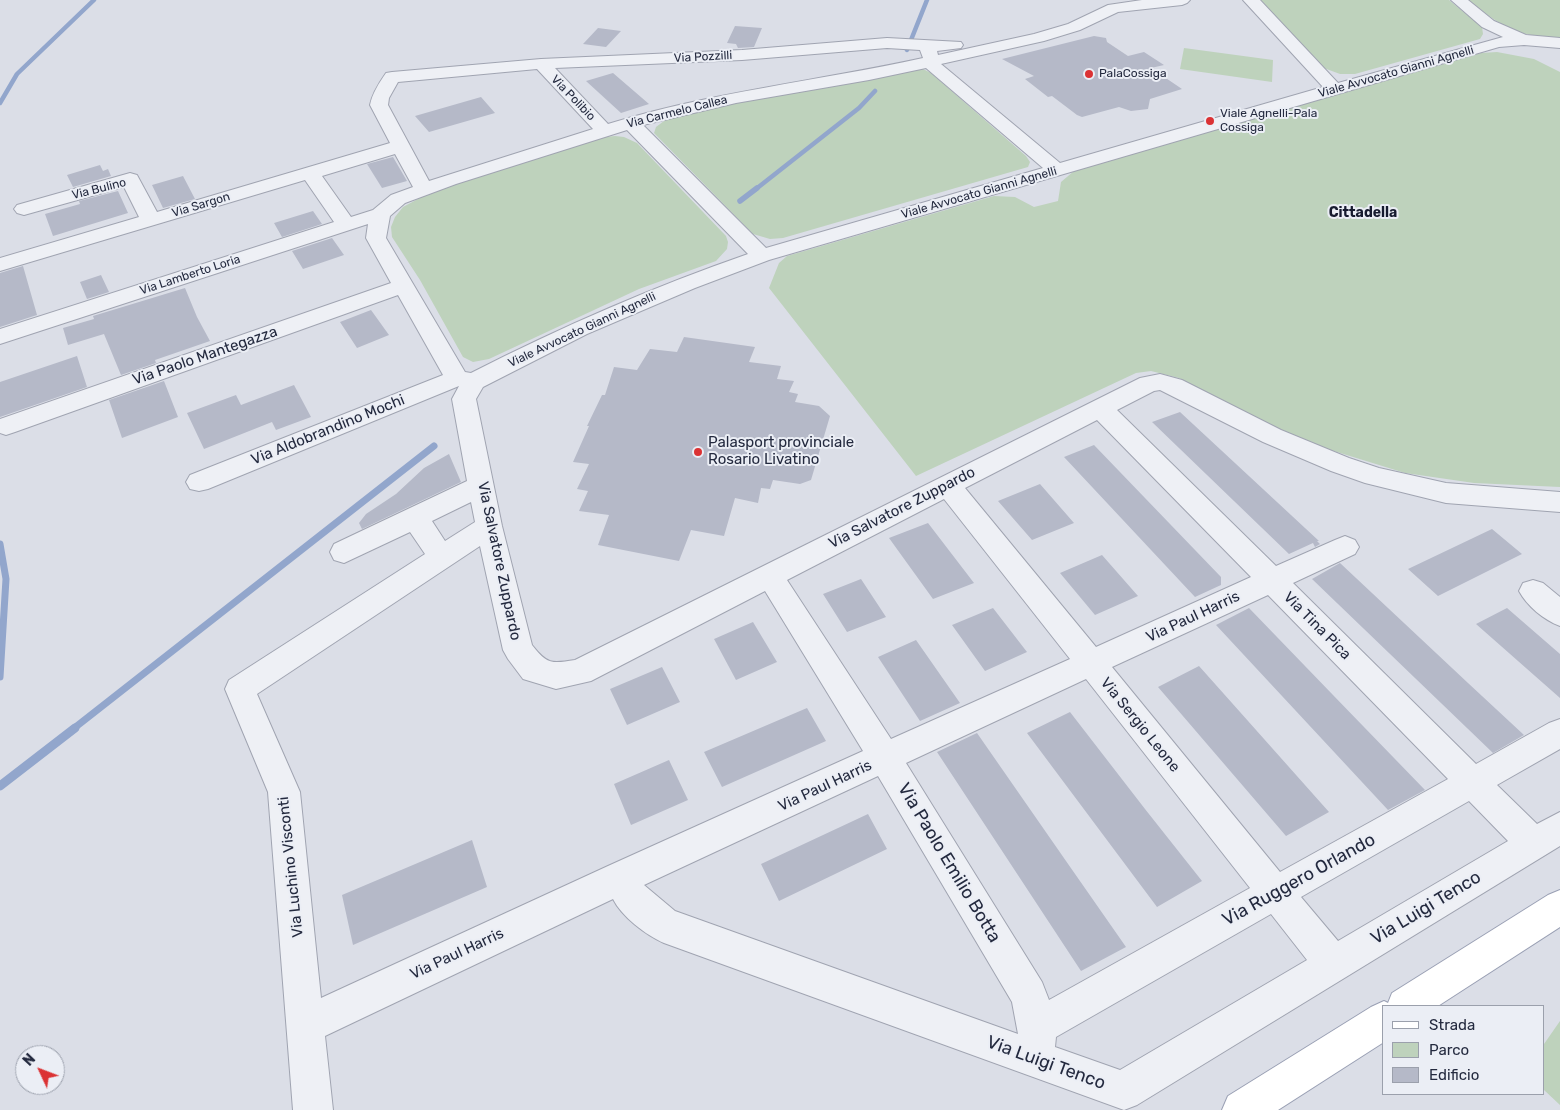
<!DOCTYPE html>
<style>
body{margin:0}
#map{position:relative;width:1560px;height:1110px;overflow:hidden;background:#dbdee7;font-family:Rubik,sans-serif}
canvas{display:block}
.legend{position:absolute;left:1382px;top:1005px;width:162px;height:90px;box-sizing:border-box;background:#ebeef5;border:1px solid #9ba0ac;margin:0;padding:6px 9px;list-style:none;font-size:15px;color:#242a3f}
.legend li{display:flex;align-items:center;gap:10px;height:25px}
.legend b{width:25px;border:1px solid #9ba0ac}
.north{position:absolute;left:15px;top:1045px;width:50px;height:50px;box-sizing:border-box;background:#ebeef5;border:1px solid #9ba0ac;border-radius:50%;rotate:313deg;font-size:14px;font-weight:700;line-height:20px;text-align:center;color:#242a3f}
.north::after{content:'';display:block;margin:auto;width:18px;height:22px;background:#db3234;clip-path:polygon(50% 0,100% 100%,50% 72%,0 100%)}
</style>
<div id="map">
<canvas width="1560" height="1110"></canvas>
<ul class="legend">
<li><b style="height:6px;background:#fff"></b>Strada</li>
<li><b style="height:14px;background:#bed2bc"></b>Parco</li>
<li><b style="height:14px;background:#b5b9c8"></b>Edificio</li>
</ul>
<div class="north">N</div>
</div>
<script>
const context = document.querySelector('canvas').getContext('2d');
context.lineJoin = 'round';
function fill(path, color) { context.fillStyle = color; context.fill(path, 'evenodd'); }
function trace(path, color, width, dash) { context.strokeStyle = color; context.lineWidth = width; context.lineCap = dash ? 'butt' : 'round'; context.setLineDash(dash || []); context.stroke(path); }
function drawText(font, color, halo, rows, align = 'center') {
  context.font = font + ' Rubik,sans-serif'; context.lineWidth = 4; context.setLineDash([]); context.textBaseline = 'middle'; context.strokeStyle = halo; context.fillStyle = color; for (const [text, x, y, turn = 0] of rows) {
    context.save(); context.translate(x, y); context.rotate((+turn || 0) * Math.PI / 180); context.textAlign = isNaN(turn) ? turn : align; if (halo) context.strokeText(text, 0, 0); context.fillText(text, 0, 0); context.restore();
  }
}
fill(new Path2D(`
 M1261,0H1449L1482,27L1483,34L1480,39L1355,74H1340L1321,67Z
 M1468,0H1560V38C1515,36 1502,27 1468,0Z
 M1184,48L1273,60L1272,82L1180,69Z
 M1497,52L1534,59L1560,72V487L1474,483L1405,473L1324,448L1271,426L1179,378L1151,371L1136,373L916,476L769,288L779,263L787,256L994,196L1015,197L1034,207L1058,201L1061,182L1074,171L1481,53Z
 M921,68L931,73L1026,156L1030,162L1028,167L783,238L770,239L753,234L654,133L656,127L664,121L675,117L741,102Z
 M615,136L624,137L637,143L726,236L728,242L727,249L716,261L639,289L489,359L473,362L463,357L420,280L392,237L391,227L395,217L403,207L431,192L605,137Z
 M1560,1021V1105L1544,1090V1044Z`), '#bed2bc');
trace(new Path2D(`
 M907,50L927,0
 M0,103L17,74L94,0
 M756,189L859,108L875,91`), '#92a6cc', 4.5);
trace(new Path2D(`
 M740,201L757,188`), '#92a6cc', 5.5);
trace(new Path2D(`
 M0,544L6,579L0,677
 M73,729L434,446`), '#92a6cc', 7);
trace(new Path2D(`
 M0,786L75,728`), '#92a6cc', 9);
fill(new Path2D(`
 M735,26L762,28L754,47L738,48L736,44L727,43Z
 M598,28L621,31L606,47L583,44Z
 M1094,36L1106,38L1107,42L1128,56L1144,52L1164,65L1151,68L1182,89L1150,99L1148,109L1131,111L1119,107L1082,117L1077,115L1052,96L1048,97L1025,79L1034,76L1002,59Z
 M613,73L649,104L621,113L586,81Z
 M481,97L495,113L429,132L415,116Z
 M393,157L407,181L382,188L367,164Z
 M100,165L103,171L108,169L111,176L73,187L67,175Z
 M183,176L195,199L163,208L152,185Z
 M118,191L128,213L53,236L45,214L80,204L79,201Z
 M313,211L322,224L282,237L274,223Z
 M332,238L344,255L303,269L292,251Z
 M23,266L37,315L0,327V273Z
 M101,275L109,292L87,299L80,282Z
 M185,288L197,317L210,341L155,360L156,363L121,375L104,334L68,345L63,328L94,319L93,316Z
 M371,310L389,335L357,348L340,322Z
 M684,337L755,347L749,362L781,366L777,379L794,381L789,392L798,394L795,402L819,406L830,416L811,480L800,484L773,480L770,489L761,488L758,503L735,498L724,536L691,530L679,561L598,545L609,515L579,511L588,491L577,489L589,464L573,462L589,426H587L602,395H605L614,367L637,370L650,349L677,352Z
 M77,356L87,387L0,417V382Z
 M164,381L178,417L122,438L109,400Z
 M294,385L311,417L276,430L272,422L204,449L187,413L236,395L241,405Z
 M1180,412L1319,541H1317L1320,544L1315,547L1313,543L1289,554L1152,422Z
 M1094,445L1221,577V585L1195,597L1064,457Z
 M449,454L461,482L362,529L359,523L366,514L396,494L424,468Z
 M1040,484L1074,523L1032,540L998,501Z
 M928,523L974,583L933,599L889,538Z
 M1492,529L1522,554L1438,596L1408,569Z
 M1102,555L1138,596L1095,615L1060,573Z
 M1340,563L1468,683L1524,735L1493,753L1312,579Z
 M861,579L886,617L847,632L823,594Z
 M993,608L1027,652L985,671L952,625Z
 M1249,608L1333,695L1425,790L1388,810L1216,625Z
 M1507,608L1560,654V698L1476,624Z
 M753,622L777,662L736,680L714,639Z
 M916,640L960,703L920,721L878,657Z
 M1199,666L1232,703L1329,812L1286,836L1158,687Z
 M662,667L680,702L627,725L610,689Z
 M807,708L826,741L722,787L704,752Z
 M1070,712L1145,809L1202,881L1157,907L1027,733Z
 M977,733L1066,861L1126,947L1081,971L937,752Z
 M669,760L688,800L631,825L614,784Z
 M868,814L887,849L779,901L761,864Z
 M472,840L487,887L353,945L342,895Z`), '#b5b9c8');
const minor = new Path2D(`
 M1142,0H1190L1187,3L1182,5L1118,12L1080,30L1044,41L941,64L1060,163L1323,87L1243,0H1260L1338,83L1503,37L1482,27L1451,0H1468L1494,21L1526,35L1560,38V48L1524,45L1499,47L769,260L695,288L587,334L483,387L476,399L502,526L532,645C547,664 551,664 575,660L1140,378L1160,374L1182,380L1281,430L1349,458L1379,468L1446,483L1560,492V512L1446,503L1365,483L1331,471L1263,442L1160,390L1154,391L1117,410L1276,566L1335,540L1345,536L1355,540L1359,547L1355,554L1293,583L1476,764L1549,723L1560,719V749L1497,785L1537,824L1560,812V846L1137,1105L1124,1110L664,943C646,935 622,917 613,899L325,1036L333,1110H293L268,792L225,689L229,680L425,554L410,532L344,563L334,560L330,552L334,544L467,481L452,399L459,386L208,489L199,491L190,489L186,482L190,475L443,375L398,295L15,432L6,435L0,433V419L391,283L366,238L368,224L0,344V329L334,222L305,180L0,271V258L139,217L124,187L24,215L17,213L14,209L17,205L130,173L137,175L157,212L390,143L370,105C372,94 379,83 386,73L392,72L541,59L742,50L887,38L961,42L963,45L961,48L937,51L938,55L1034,34L1068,24L1108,5ZM887,48L920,50L923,58C818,81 711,92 608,124L555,68L742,60ZM926,68L1043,168L766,248L643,125L736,103L869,80ZM537,69L593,129L429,181L388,105L389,98L398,82ZM627,130L748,254C653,287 561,327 471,373L465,372L386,238L390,216L405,203L456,184ZM395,154L413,187L391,195L373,210L351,217L322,176ZM1097,420L1251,577L1096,647L965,488ZM944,499L1070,659L891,739L787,580ZM471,502L475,522L445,541L432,521ZM480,546L503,650L508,659L523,679L556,689L591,681L765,591L863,751L608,866L321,998L300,792L257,694ZM1268,595L1448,779L1280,872L1112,667ZM1086,679L1250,888L1049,1000L1042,982L906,763ZM878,776L1012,1002L1018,1034L675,911L644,885ZM1469,801L1508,841L1338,941L1301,897ZM1271,914L1307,960L1120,1070L1055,1047L1056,1037Z
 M1533,580L1543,583L1560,597V626C1544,620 1527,606 1519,591L1523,583Z`);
const major = new Path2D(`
 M1560,890V927L1438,1006H1384V1042L1278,1110H1222L1228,1096L1371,1007L1384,1001L1388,1003L1392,993L1548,895Z`);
trace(minor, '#a0a4b1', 2);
trace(major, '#9aa0b4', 2);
fill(minor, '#eef0f5');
fill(major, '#fff');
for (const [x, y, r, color] of [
 [1089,74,5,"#db3234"],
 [1210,121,5,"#db3234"],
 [698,452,5,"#db3234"]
]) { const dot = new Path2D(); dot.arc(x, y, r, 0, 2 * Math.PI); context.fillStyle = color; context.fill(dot); trace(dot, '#ebeef5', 2); }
drawText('12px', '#242a3f', '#ebeef5', [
 ["Via Pozzilli",703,57,-3],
 ["Viale Avvocato Gianni Agnelli",1396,72,-16],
 ["Via Polibio",573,98,46],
 ["Via Carmelo Callea",677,112,-14],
 ["Via Bulino",99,189,-14],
 ["Viale Avvocato Gianni Agnelli",979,193,-16],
 ["Via Sargon",201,205,-17],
 ["Via Lamberto Loria",190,275,-18],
 ["Viale Avvocato Gianni Agnelli",582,330,-25]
]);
drawText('12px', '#242a3f', '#ebeef5', [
 ["PalaCossiga",1099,74],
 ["Viale Agnelli-Pala",1220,114],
 ["Cossiga",1220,128]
], 'left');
drawText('bold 14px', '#171b2f', '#ebeef5', [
 ["Cittadella",1363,213]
]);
drawText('15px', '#242a3f', '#ebeef5', [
 ["Via Paolo Mantegazza",205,356,-19],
 ["Via Aldobrandino Mochi",328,430,-22],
 ["Via Salvatore Zuppardo",902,508,-27],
 ["Via Salvatore Zuppardo",499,561,78],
 ["Via Paul Harris",1193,617,-25],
 ["Via Tina Pica",1317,626,45],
 ["Via Sergio Leone",1140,725,51],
 ["Via Paul Harris",825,786,-25],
 ["Via Luchino Visconti",291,867,-96],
 ["Via Paul Harris",457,954,-25]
]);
drawText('15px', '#242a3f', '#ebeef5', [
 ["Palasport provinciale",708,443],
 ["Rosario Livatino",708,460]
], 'left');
drawText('18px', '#242a3f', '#ebeef5', [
 ["Via Paolo Emilio Botta",949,863,59],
 ["Via Ruggero Orlando",1299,880,-29],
 ["Via Luigi Tenco",1426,908,-31],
 ["Via Luigi Tenco",1046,1063,20]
]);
</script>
